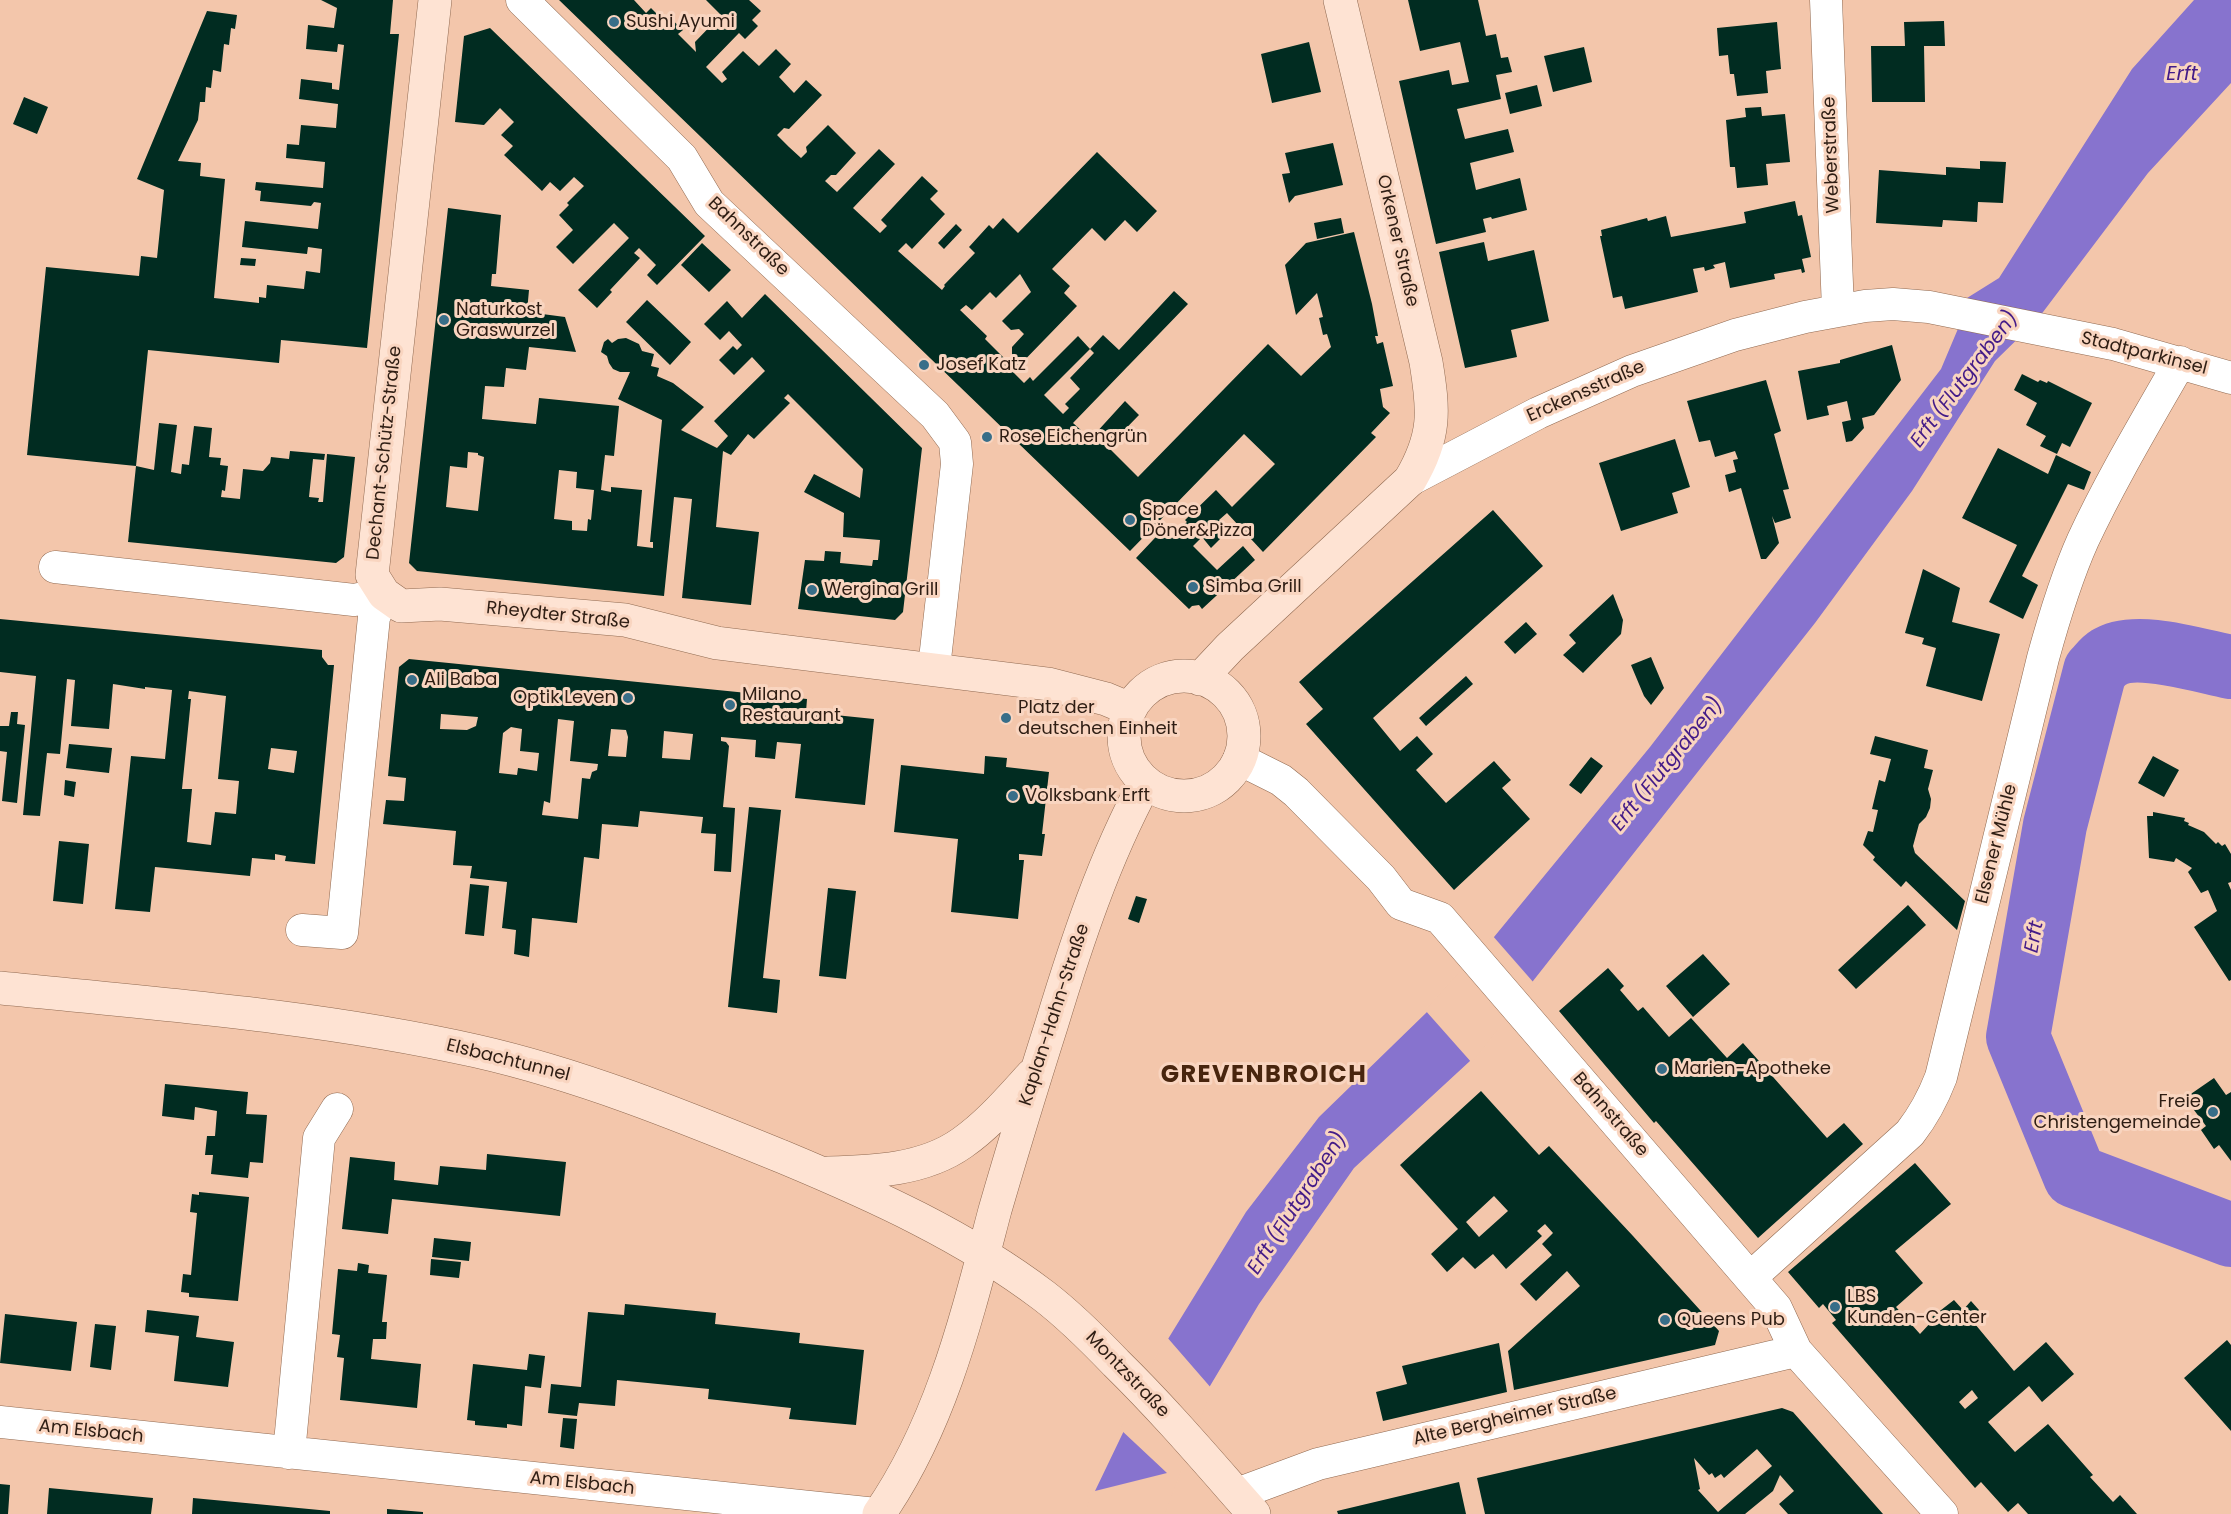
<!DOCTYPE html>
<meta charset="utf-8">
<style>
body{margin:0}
canvas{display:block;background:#f3c6ab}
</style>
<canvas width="2231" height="1514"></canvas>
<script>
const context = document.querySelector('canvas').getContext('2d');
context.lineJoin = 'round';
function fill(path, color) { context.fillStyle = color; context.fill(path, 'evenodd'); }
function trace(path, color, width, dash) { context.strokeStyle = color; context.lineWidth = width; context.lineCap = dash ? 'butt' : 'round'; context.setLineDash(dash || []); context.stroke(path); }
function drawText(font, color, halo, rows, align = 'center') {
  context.font = font + ' Poppins,sans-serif'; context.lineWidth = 6; context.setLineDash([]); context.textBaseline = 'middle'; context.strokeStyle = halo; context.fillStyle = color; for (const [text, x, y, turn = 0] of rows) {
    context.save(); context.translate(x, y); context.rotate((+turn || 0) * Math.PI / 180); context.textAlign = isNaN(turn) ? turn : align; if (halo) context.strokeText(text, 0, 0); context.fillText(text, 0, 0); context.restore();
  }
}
fill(new Path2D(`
 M2194,0H2231V83L2148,173L2037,320L1995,361L1912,491L1815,623L1470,1061L1354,1168L1259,1304L1210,1386L1162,1514H1088L1095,1491L1168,1339L1246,1212L1319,1117L1427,1012L1494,937L1650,747L1941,369L1960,324L1959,303L1999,278L2132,69Z`), '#8773ce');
fill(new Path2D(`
 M1492,935L1534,983L1472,1063L1425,1010Z
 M1166,1336L1212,1389L1165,1514H1085L1091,1492L1167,1473L1120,1429Z`), '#f3c6ab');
trace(new Path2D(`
 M2231,667C2200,661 2135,640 2108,658C2103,661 2099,667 2095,671L2055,825L2018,1037L2075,1176L2231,1235`), '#8773ce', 64);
fill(new Path2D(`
 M321,0H393L390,34H399L367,348L281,340L279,363L148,350L136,466L154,470L159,423L177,425L171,472L181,474L182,464L189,465L194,426L212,428L209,457L221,458L220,465L228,466L225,491L222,490L221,497L240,499L243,469L263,471L270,463L271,457L289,459L290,451L325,454L324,460L313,459L309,497L319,498L318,502H323L327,454L355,457L344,557L336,563L128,542L136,466L27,455L46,267L139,276L141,256L157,258L164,190L137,179L207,11L237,15L235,29L231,28L229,45L224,44L221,72L213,70L211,88L206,87L205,102H200L198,120L178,161L201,163L200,176L225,179L214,298L259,303V297L266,298L267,285L304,289L306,271L320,273L322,249L308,247L307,254L242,247L245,221L318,229L321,203L314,202L311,206L260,201L261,191L255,190L256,182L323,188L325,162L286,158L287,144L299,145L301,125L336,128L338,104L299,99L301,79L332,83V89L339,90L344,45L338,44L337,52L306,49L308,25L334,28L337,8Z
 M559,0H634L646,13L651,8L663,20L667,15L683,30L678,34L696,52L695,42L721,15L706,0H749L761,11L752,20L758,26L745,39L739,33L706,67L722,83L727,79L722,72L743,51L759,66L776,49L791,64L779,77L794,93L806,80L822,95L789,129L784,128L777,135L789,147L801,158L807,152L806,147L828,125L856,153L836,175H831L825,181L837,192L879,149L895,164L853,208L880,233L887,226L881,220L922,176L938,191L930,199L945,214L912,249L906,243L898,251L942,290L945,286L944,285L975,253L969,247L989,225L993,229L1003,218L1018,233L1097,152L1157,211L1137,232L1125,220L1105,241L1092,228L1052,269L1070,286L1064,293L1077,306L1013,372L1024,383L1030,377L1033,381L1078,336L1090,349L1044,395L1063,414L1069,408L1065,404L1080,389L1070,378L1094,353L1090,349L1103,335L1119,350L1174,291L1188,304L1073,423L1092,440L1094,435L1125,401L1139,415L1108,447L1138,477L1268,344L1301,376L1331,347L1327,334L1323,335L1319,318L1323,317L1317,293L1296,315L1285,265L1306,243L1354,232L1372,304L1378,336H1375L1377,344L1383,342L1393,386L1380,389L1383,407L1390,413L1371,433L1376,437L1263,552L1227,513L1219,520L1229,530L1211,548L1202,537L1193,546L1217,570L1243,546L1255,560L1202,609L1199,605L1192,606L1189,609L1136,558L1169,523L1182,537L1187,531L1182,526L1187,522L1185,520L1216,490L1232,507L1275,464L1244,434L1130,551ZM1020,274L1031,292L1002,321L1011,330L1019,329L1024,334L1012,347V356L1007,361L985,339L987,336L960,310L966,305L972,310L990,292L996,298Z
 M1408,0H1478L1486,36L1496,34L1501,58L1508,57L1512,72L1496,75L1501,99L1457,109L1465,139L1508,129L1514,152L1470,163L1476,190L1520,178L1527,210L1492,219L1491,217L1483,219L1486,232L1436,244L1399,81L1449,70L1452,85L1469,82L1460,42L1420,51Z
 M1944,21L1945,46H1924L1925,102H1872L1871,46H1905L1904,22Z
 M1777,22L1781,69L1766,71L1768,93L1737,96L1734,74H1730L1728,55L1719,56L1717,28Z
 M490,28L705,236L657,285L647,275L656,265L639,248L634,253L640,258L610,290L612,292L597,308L578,290L629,238L614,223L573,264L556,247L573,230L559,215L569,205L567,203L584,186L574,177L560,191L550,182L542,191L504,155L513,146L501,135L514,122L500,108L484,125L455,122L464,36Z
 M1309,42L1321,92L1272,103L1261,54Z
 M1584,47L1592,82L1553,92L1544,56Z
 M1537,85L1542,106L1510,114L1505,93Z
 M24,97L48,107L37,134L13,124Z
 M1761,107L1762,116L1785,114L1790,162L1766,164L1768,185L1737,188L1735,167H1730L1726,120L1746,117L1745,108Z
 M1333,143L1343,185L1295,196L1289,203L1282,174L1290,173L1285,153Z
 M1980,161L2006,162L2003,203L1978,202L1977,222L1943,220L1942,227L1876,223L1879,170L1946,175V167L1980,169Z
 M1795,201L1798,216L1802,215L1810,252L1811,257L1802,259L1805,272L1802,273L1801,269L1774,274L1775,279L1730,288L1725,262L1713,265L1715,268L1705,271L1704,267L1693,269L1698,292L1625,309L1622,296L1613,298L1600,236H1602L1601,230L1647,218L1648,221L1666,216L1671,237L1746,223L1744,212Z
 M448,208L501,215L496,274H492L491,286L529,290L527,312L565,317L576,352L529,347L526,370L506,368L504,387L485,386L482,419L536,424L539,398L619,406L614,456L605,455L601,490L611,492V487L642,490L637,546L653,548V542H650L662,420L618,399L630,372H620L613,369L609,363L607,356L601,352L604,342L608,339L612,343L618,339L626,338L639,344L642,351L654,354L651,366L659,368L657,376L673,383L704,407L681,430L717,448L728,436L714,421L765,371L752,357L734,375L719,360L733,346L737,350L742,345L729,331L720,340L704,324L727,301L742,318L765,294L922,448L903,612L895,620L798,609L805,560L824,561L825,551L841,552L840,563L872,566L873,560H878L880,540L843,537L844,513L804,492L814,474L860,498L863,469L788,394L784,398L790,403L754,439L748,434L731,455L723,451L716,527L759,532L751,605L682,598L692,499L674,497L664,596L417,571L409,563ZM468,452L478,453V455L484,457L478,511L446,507L450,466L467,468ZM559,470L577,472L576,488L594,490L591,520L588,519L587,531L572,530V521L554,519Z
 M1341,218L1344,233L1317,239L1314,223Z
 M956,224L962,230L944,249L938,243Z
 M1484,242L1488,261L1534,250L1549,321L1511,330L1517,357L1465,368L1439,252Z
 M702,243L731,270L709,292L681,265Z
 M241,258L256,259L255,266L240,265Z
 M647,300L691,342L670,365L626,322Z
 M1892,345L1901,380L1874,415L1862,418L1864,428L1852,441L1846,442L1842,422L1851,420L1847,401L1827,406L1829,415L1807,420L1798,371L1840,363V360Z
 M2022,374L2038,382L2040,380L2047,383L2048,381L2092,403L2070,447L2062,443L2057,454L2040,446L2046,436L2026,425L2037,403L2014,390Z
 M1766,380L1781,431L1774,434L1789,489L1783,490L1791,518L1775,523L1772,516L1779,543L1766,559H1761L1741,488L1729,492L1725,475L1736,472L1733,460L1738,459L1735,451L1715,457L1710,440L1699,442L1687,401Z
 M1675,439L1690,487L1672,493L1678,513L1621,531L1599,463Z
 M1998,448L2048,474L2056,455L2091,472L2084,490L2068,484L2022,576L2038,585L2023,619L1989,602L2017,545L1962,518Z
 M1493,510L1543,566L1373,718L1400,751L1417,736L1433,754L1416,770L1446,803L1494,761L1511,780L1502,788L1530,819L1454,890L1306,724L1323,709L1299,682Z
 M1923,569L1960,588L1952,622L2000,634L1982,701L1926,686L1936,648L1922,644L1924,638L1905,633Z
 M1613,594L1623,620L1621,634L1583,673L1563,655L1576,643L1569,635Z
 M0,619L322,650V657L328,665H334L315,864L285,861L286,856L275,854V860L252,858L250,876L155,867L150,912L115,909L131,756L165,759L172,690L145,687V689L113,684L109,729L84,727L71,726L75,680L67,679L60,754L47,753L40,816L23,815L36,676L0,672ZM189,691L226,696L218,779L239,781L236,814L215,812L211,845L187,842L192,789H182L191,699H188ZM271,748L297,751L294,773L268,769Z
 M1526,622L1537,634L1515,654L1504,642Z
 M1651,657L1664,688L1651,705L1644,696L1631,665Z
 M409,659L807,699L806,712L874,719L865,805L795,798L801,744L777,742L775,759L755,757L756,740L721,737V741L726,742L729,746L723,807L735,808L731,872L714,871L716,834L701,833L703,817L640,811L638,827L602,824L599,859L584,857L577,923L532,918L529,957L514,954L516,930L502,928L507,882L470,878L472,866L453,865L456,831L383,824L386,800L404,801L406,778L388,776L399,667ZM441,714L478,717L476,726L467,730L440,729ZM558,719L574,721L570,761L598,764L597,770L592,772L590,779L582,778L578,819L542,815L544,801L550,803ZM511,727L522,729L520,751L539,753L537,771L518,768L517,775L499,773L503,733ZM611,729L626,730L628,737L626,757L608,756ZM664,731L693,734L690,760L662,758Z
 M1466,676L1473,684L1426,726L1419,718Z
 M11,712H18L17,724L25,725L17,803L2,801L7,752L0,751V726H9Z
 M1875,736L1928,750L1924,768L1933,770L1928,789L1931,799L1930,808L1926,817L1919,824L1913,846L1915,853L1965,901L1957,930L1906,881L1901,887L1873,860L1875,857L1863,845L1868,831L1873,832L1878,810L1872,809L1879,780L1885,782L1891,759L1870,754Z
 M69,744L112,748L109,773L66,768Z
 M985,756L1007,758L1006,767L1049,772L1042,834H1045L1042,856L1019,854V860H1024L1018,919L951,912L958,839L894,832L901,765L984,774Z
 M2153,756L2179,770L2164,797L2138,783Z
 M1591,757L1603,766L1581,794L1569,785Z
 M65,780L76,782L74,797L64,795Z
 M749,807L781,810L763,978L780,980L777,1013L728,1007Z
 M2153,812L2185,818L2184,821L2189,823L2188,825L2204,832L2216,844L2218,842L2222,846L2225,844L2231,854V882L2228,883L2231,890V980L2229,981L2194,927L2217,911L2208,890L2201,893L2188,872L2192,868L2176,858L2174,862L2149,858L2147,816H2153Z
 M59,841L89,844L83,904L53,901Z
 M470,884L489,886L484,936L465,934Z
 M828,888L856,891L846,979L819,976Z
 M1136,896L1147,899L1139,923L1128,919Z
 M1908,905L1926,925L1856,989L1838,970Z
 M1703,954L1730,984L1693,1017L1666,986Z
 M1608,968L1624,986L1620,990L1638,1011L1643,1007L1669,1037L1691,1018L1727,1058L1743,1043L1827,1138L1844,1123L1863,1144L1758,1238L1656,1121L1654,1123L1559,1011Z
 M2214,1078L2226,1095L2231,1092V1161L2219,1145L2214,1149L2201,1130L2206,1126L2185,1098Z
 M165,1084L248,1092L246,1114L267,1115L263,1163L250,1162L248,1178L211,1174L213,1155H205L207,1136H215L217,1111L195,1107L194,1120L162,1116Z
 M1481,1091L1539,1155L1549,1146L1633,1236L1719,1331L1715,1345L1514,1390L1508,1351L1580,1286L1567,1271L1536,1301L1520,1284L1552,1255L1542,1244L1553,1233L1545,1224L1537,1231L1542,1236L1506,1269L1493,1254L1475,1269L1463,1257L1447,1272L1431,1254L1458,1229L1400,1165ZM1494,1196L1508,1211L1479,1237L1466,1222Z
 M487,1154L566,1162L560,1216L392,1199L388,1234L342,1229L350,1157L395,1162L394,1180L438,1185L440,1166L486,1170Z
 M1915,1163L1951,1204L1895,1251L1923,1283L1896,1307L1920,1334L1934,1319L1932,1317L1954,1300L1963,1310L1971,1301L1979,1310L1970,1318L2014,1371L2046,1342L2074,1374L2042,1402L2029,1386L1988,1422L2015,1452L2048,1424L2093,1475L2090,1477L2113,1502L2120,1495L2137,1514H2028L2018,1503L2008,1512L1981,1482L1975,1488L1832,1323L1836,1320L1823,1304L1819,1308L1788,1272ZM1972,1390L1978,1398L1965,1409L1959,1402Z
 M199,1192L249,1197L238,1301L189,1297V1293L181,1292L183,1274L191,1275L197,1213L190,1212L192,1194L199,1195Z
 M434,1238L471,1242L469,1261L432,1257Z
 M431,1259L461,1262L459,1278L430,1275Z
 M358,1263L369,1265L368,1273L387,1275L382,1322H387L386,1339H373L371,1359L421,1364L417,1408L340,1400L344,1358L337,1357L340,1335L332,1334L338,1269L357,1271Z
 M625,1304L716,1313L715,1324L800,1333L799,1343L864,1350L856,1425L789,1419L791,1408L708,1399L709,1389L617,1380L615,1406L579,1403L577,1416L548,1413L551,1384L581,1387L588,1312L624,1315Z
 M147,1310L199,1316L196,1337L234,1342L228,1387L174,1381L179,1336L145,1332Z
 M5,1314L77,1322L71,1371L0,1363Z
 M95,1324L116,1326L111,1370L90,1367Z
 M2227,1340L2231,1345V1431L2184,1378Z
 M1499,1343L1507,1392L1383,1421L1376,1392L1407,1384L1402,1366Z
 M529,1354L545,1356L541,1388L525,1386L522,1426L507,1424V1428L475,1425V1421L467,1420L473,1364L527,1370Z
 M1782,1408L1793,1412L1883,1514H1788L1779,1504L1794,1491L1780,1475L1773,1491L1745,1514H1485L1477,1478ZM1757,1449L1772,1466L1718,1512L1698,1490L1700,1489L1694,1458L1709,1475L1712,1473L1715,1478L1721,1474L1724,1478Z
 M563,1418L577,1419L574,1449L560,1447Z
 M1459,1482L1466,1514H1338L1337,1511Z
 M0,1484L10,1485L8,1514H0Z
 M49,1488L153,1498L151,1514H47Z
 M193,1498L330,1511V1514H192Z
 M387,1509L423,1512V1514H387Z`), '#012c21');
const street = new Path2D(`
 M522,0L682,158L709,203L935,415L955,442L957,464L934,668
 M1826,0L1838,310
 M1410,480L1538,413L1632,371L1735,335L1805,317L1865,306L1893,304L1929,307L2113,344L2231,378
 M55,567L354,600L384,594
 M1239,759L1281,780L1296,792L1381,878L1401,904L1440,918L1776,1308L1796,1351L1942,1514
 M302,930L342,933L374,617L384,594
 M1750,1278L1910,1133C1924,1115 1933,1098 1941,1077L2043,658C2054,618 2066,578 2083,540C2112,478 2147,420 2180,362
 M0,1422L876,1514
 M289,1453L319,1138L337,1109
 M1237,1494L1318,1464L1796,1351`);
const secondary = new Path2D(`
 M435,0L372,575L384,594L401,606L440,604L625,620L717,643L1048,684L1106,699L1130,709
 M1124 736a60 60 0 1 1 120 0a60 60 0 1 1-120 0Z
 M1200,679L1230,647L1410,480C1436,436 1434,411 1426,362L1340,0
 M0,988C159,1004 320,1016 476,1051C582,1075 682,1116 783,1157C874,1195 965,1236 1044,1296C1070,1316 1093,1339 1116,1363C1165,1411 1209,1463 1254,1514
 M828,1173C873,1172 924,1170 962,1143C988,1125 1010,1099 1032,1075
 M879,1514C942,1423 967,1316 995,1210C1013,1148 1032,1086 1052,1023C1077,941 1104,859 1145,783`);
trace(street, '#916a51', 33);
trace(secondary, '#916a51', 34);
trace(street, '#fff', 32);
trace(secondary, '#fee3d3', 33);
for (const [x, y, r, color] of [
 [614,22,6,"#386e89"],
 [444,320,6,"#386e89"],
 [924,365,6,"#386e89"],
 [987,437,6,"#386e89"],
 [1130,520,6,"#386e89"],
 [1193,587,6,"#386e89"],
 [812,590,6,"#386e89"],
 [412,680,6,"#386e89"],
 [628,698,6,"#386e89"],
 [730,705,6,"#386e89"],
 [1006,718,6,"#386e89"],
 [1013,796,6,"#386e89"],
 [1662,1069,6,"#386e89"],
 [2213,1112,6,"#386e89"],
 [1835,1307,6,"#386e89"],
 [1665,1320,6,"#386e89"]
]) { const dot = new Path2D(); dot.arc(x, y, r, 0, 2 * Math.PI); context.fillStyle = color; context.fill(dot); trace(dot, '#f9d5c0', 2); }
drawText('18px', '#2e1d13', '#f9d5c0', [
 ["Sushi Ayumi",626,22],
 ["Naturkost",456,310],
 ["Graswurzel",456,331],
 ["Josef Katz",936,365],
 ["Rose Eichengrün",999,437],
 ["Space",1142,510],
 ["Döner&Pizza",1142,531],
 ["Simba Grill",1205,587],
 ["Wergina Grill",824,590],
 ["Ali Baba",424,680],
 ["Milano",742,695],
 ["Restaurant",742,716],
 ["Optik Leven",616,698,"right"],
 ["Platz der",1018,708],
 ["deutschen Einheit",1018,729],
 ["Volksbank Erft",1025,796],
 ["Marien-Apotheke",1674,1069],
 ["Freie",2201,1102,"right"],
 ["Christengemeinde",2201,1123,"right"],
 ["LBS",1847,1297],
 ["Kunden-Center",1847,1318],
 ["Queens Pub",1677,1320]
], 'left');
drawText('18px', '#2e1d13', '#f9d5c0', [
 ["Weberstraße",1832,155,-92],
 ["Bahnstraße",748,237,44],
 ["Orkener Straße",1397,241,77],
 ["Stadtparkinsel",2144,354,14],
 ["Erckensstraße",1586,392,-24],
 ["Dechant-Schütz-Straße",385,453,-84],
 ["Rheydter Straße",558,616,6],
 ["Elsener Mühle",1997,844,-76],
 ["Kaplan-Hahn-Straße",1055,1015,-72],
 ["Elsbachtunnel",508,1061,14],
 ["Bahnstraße",1610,1115,49],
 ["Montzstraße",1127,1375,46],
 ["Alte Bergheimer Straße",1515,1417,-13],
 ["Am Elsbach",91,1432,6],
 ["Am Elsbach",582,1484,6]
]);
drawText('italic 20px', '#431b88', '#f9d5c0', [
 ["Erft",2182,75],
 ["Erft (Flutgraben)",1965,380,-53],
 ["Erft (Flutgraben)",1668,765,-51],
 ["Erft",2035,937,-80],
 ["Erft (Flutgraben)",1298,1204,-57]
]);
context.letterSpacing = '1.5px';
drawText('bold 24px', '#48250e', '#f9d5c0', [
 ["GREVENBROICH",1264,1076]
]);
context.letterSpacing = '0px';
</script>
